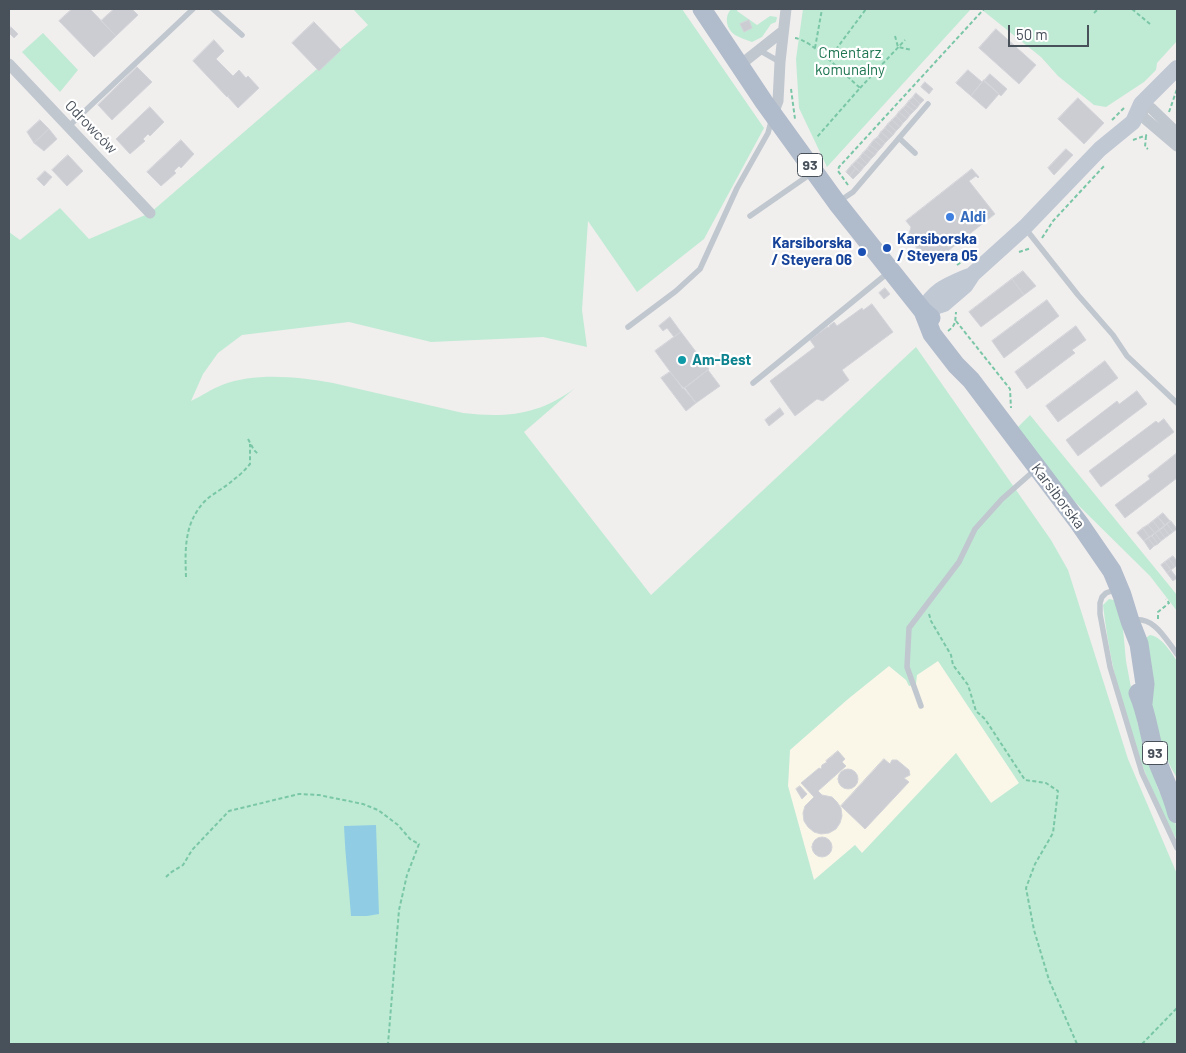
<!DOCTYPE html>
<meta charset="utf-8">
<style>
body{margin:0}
#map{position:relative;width:1186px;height:1053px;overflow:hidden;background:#f1eeee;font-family:Barlow,sans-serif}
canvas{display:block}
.frame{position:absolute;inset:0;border:10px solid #48505a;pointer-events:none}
.scale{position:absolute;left:1008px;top:25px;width:81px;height:22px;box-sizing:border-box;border:2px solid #48505a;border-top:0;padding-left:6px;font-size:15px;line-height:18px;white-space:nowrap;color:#48505a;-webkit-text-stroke:4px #fff;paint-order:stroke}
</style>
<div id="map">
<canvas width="1186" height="1053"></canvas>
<div class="frame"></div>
<div class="scale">50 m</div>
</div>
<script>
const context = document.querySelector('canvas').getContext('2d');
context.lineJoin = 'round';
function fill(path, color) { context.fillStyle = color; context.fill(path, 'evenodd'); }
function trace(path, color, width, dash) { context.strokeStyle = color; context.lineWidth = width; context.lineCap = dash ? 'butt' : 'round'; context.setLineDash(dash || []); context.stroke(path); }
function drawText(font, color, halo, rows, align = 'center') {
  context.font = font + ' Barlow,sans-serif'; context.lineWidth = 4.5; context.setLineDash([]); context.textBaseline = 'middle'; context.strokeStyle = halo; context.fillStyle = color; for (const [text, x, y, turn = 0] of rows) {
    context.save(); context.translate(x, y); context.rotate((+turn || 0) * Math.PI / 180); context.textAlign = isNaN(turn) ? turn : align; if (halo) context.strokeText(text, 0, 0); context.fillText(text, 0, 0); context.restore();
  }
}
fill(new Path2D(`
 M938,661L1019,783L991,803L956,754L862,853L855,845L814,880L788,786L790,750L848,699L889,666L906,680L909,686L917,675Z`), '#faf7e8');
fill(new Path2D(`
 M353,9H682L764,128L704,239L637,292L588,221L582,310L587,347L543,337L431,342L349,322L242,335L218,353L203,374L191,401C202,396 211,389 222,385C257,372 297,377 333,383L463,413C507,418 539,415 575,388L524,432L651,595L916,347L1051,540L1068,570L1128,759L1177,874V1044H9V232L20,240L60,208L89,239L150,213L368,25ZM938,661L1019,783L991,803L956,753L862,853L855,845L814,880L788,786L790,750L848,699L889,666L906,680L909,686L916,684L917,675Z
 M731,9H738L737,11L757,25L770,16L777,17L776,22L771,24L762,37L752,42C747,40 740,38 735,35C726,29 724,17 731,9Z
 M803,9H971L827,167L799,108L796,59Z
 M981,9H1177V41L1157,63L1156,70L1144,82L1106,107L1094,105L1058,76L1041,57Z
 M43,33L78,70L60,92L22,52Z
 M1030,415L1177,595V611L1150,576L1074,501L1015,430Z
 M1109,599L1114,600L1122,618L1126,661L1138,725L1158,789L1177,827V840C1138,770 1112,685 1103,605Z
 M1150,635C1162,637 1170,651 1177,661V778C1153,739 1149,690 1142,646L1144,639Z`), '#bfebd4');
fill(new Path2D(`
 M376,825L379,914L367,916H351C349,886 345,856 344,826Z`), '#90cde5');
const building = new Path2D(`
 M72,9H90L116,36L94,57L59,21Z
 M114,9H132L138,15L116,36L101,21Z
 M749,20L752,28L744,32L740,24Z
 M314,22L341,50L319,71L292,43Z
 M11,27L18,34L14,38L9,33V29Z
 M996,29L1036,65L1019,84L979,48Z
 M214,40L224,51L216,59L233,76L239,70L246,78L248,76L259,88L238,108L228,97L229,95L227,97L193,61Z
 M137,67L152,82L112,120L98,105Z
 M968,70L982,82L971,96L956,83Z
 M990,74L1007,89L1001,96L984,81Z
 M984,80L999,94L986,109L971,96Z
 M925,82L933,89L929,94L921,87Z
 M916,93L924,100L920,104L913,97Z
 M913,97L920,104L917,108L909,101Z
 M1078,98L1104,123L1084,144L1058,119Z
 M909,101L917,108L914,111L906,105Z
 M906,105L914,111L910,115L903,108Z
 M150,107L164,122L150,136L148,134L143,139L145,141L130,154L116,139L142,114Z
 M903,108L910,115L907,119L899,112Z
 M899,112L907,119L903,123L896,116Z
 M896,116L903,123L900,127L892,120Z
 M40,120L49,129L34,143L27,132Z
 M892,120L900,127L896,131L888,124Z
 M888,124L896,131L893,135L885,128Z
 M885,128L893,135L889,139L881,132Z
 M49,129L57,139L44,151L34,143Z
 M881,132L889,139L885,143L878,137Z
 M878,137L885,143L882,147L874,140Z
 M181,140L194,154L181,168L179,166L174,171L176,173L161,186L147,172Z
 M874,140L882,147L878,151L870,145Z
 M870,145L878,151L875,155L867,149Z
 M867,149L875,155L871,159L863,153Z
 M1066,149L1073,155L1054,175L1048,168Z
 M863,153L871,159L867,164L860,157Z
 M68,155L83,171L67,186L52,170Z
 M860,157L867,164L864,167L856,161Z
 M856,161L864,167L860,172L852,165Z
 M852,165L856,168L850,176L846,172Z
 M856,168L860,172L853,179L850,176Z
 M972,169L979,177L978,178L976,176L969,181L995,214L930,265L908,237L911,227L906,221Z
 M45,171L52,177L44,186L37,179Z
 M1023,271L1036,286L1024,295L1012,279Z
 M1012,279L1024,295L981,327L969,312Z
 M885,288L890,294L884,299L879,293Z
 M1047,300L1059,316L1004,358L992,341Z
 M872,304L893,332L842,370L849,380L823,401L817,399L795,416L770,381L815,347L810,340L827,327H830L829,326L834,322L837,326L862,308L863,310Z
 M670,317L681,332L674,337L667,328L663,331L659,326Z
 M1076,326L1086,340L1072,350L1075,353L1027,389L1015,372Z
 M681,332L709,369L683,389L655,351Z
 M1105,361L1118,378L1058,422L1046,406Z
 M708,370L720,386L696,403L685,388Z
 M670,372L696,403L686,411L661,378Z
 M1137,391L1147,404L1078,456L1066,440L1117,401L1119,404Z
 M780,408L784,414L769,426L765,420Z
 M1164,419L1174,432L1101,487L1089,471L1156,421L1158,423Z
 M1177,453V478L1125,518L1115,505L1150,479L1148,476Z
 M1163,513L1170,521L1165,525L1158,517Z
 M1158,517L1165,526L1160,530L1153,521Z
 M1153,521L1160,530L1155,533L1148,525Z
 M1171,521L1177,529L1173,532L1167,524Z
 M1167,524L1173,532L1169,535L1163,527Z
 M1148,525L1155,533L1149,537L1143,528Z
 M1163,527L1169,535L1165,538L1159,530Z
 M1143,528L1149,537L1144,541L1137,533Z
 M1159,530L1165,538L1161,541L1155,533Z
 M1155,533L1161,541L1158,544L1152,536Z
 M1152,536L1158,544L1154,546L1148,538Z
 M1148,538L1154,546L1150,550L1144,541Z
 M1173,556L1177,561V565L1175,567L1169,559Z
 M1169,559L1175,567L1171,570L1165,562Z
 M1165,562L1171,570L1167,573L1161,565Z
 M1171,570L1177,578L1173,581L1167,573Z
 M838,751L845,759L842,762L846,766L818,791L822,795L832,797L837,802L841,808L842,816L840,823L836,829L829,833L821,834L814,832L808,827L804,821L803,813L805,806L814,797L801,783L819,768L821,769L822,765L827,762L826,761Z
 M884,759L890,764L892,760H897L909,770L910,775L904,778L909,782L865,829L841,806Z
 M838 779a10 10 0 1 1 20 0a10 10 0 1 1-20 0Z
 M800,786L807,794L802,799L796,789Z
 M812 847a10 10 0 1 1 20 0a10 10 0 1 1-20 0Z`);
fill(building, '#cccdd3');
trace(building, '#d3d4d9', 1);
trace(new Path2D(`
 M1132,9L1150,24
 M1094,13L1098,9
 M895,36L898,47L912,50
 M795,38C812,40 846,76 860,88L817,137
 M815,48L822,9
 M828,60L866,9
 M860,88L905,40
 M791,89L795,119
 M1169,112L1177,89
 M1112,120L1124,108
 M1146,136L1145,147L1148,149
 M1133,140L1147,135
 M848,185L838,171L839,167L984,9
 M1042,238L1053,221L1105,165
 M1019,252L1031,248
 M957,265L976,252
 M956,321L1010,389L1011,408
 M948,331C956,325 955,322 956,312
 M248,439L254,450L258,454
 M186,577C185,549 184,523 205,501C213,493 225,488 233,480C239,476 245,470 250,464V444
 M929,614L931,621L951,655L953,665L968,685L976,711L985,719L1025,780L1046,783L1058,791L1053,833L1035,864L1026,888L1034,930L1049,980L1077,1044
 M1158,619V612L1169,603L1166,599
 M166,877L170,873L183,865L192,850L229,811L299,794L319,795L363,804L378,810L398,825L410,839L419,844L407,875L399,910L388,1044
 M1142,1044L1177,1008`), '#7ac7a7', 2, [4, 2.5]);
trace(new Path2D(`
 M213,9L242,35
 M759,50L780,62
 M69,126L193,9
 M899,138L915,153
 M838,202L853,192L928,104
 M750,216L812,173
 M1025,228L1078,295L1113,335L1127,356L1177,403
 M628,327L676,291L700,269L737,188L768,133L772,118
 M753,383L889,272
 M1117,589L1106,593L1102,597L1100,603V614L1110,667L1142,773L1177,848
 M1132,620C1154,616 1165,638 1177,654
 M921,706L907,667L909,628L959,562L975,529L1002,499L1036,469`), '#c0c7cf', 5.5);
trace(new Path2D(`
 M9,64L150,213
 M740,65L783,31
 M773,114L778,101L780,62L786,9
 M1177,133L1151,108L1141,104L1143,117L1177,146`), '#c0c7cf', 11);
trace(new Path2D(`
 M923,311L944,304L965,286L973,274L1025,227L1100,149L1133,122L1141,104L1177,68
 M923,311C933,290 948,285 969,276`), '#c0c8d4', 16);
trace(new Path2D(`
 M702,9L764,102L837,203L923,311L931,318
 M923,311L932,334L956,365L971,380L1002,421L1079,523L1112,571L1122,595L1130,621L1139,644L1145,684L1143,703
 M1138,693C1147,713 1149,734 1155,755C1162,775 1172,793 1177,814`), '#b0bbcb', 19);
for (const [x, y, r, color] of [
 [950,217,5,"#3f7fe0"],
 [887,248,5,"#1a4fb4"],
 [862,252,5,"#1a4fb4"],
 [682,360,5,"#0f9aa8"]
]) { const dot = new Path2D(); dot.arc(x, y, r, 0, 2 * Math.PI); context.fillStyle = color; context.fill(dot); trace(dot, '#fff', 2); }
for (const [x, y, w] of [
 [810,165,25],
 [1155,753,25]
]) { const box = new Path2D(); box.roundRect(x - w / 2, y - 11.5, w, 23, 4); context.fillStyle = '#fff'; context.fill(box); trace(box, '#48505a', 1); }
drawText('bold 14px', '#48505a', null, [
 ["93",810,165],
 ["93",1155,753]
]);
drawText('15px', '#1e7651', '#fff', [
 ["Cmentarz",850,53],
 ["komunalny",850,70]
]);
drawText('15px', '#48505a', '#fff', [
 ["Odrowców",91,127,46],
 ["Karsiborska",1058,496,53]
]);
drawText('bold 15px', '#366cbe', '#fff', [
 ["Aldi",960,217]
], 'left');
drawText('bold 15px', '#164399', '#fff', [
 ["Karsiborska",897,239],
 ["/ Steyera 05",897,256],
 ["Karsiborska",852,243,"right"],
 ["/ Steyera 06",852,260,"right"]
], 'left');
drawText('bold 15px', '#0d838f', '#fff', [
 ["Am-Best",692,360]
], 'left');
</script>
